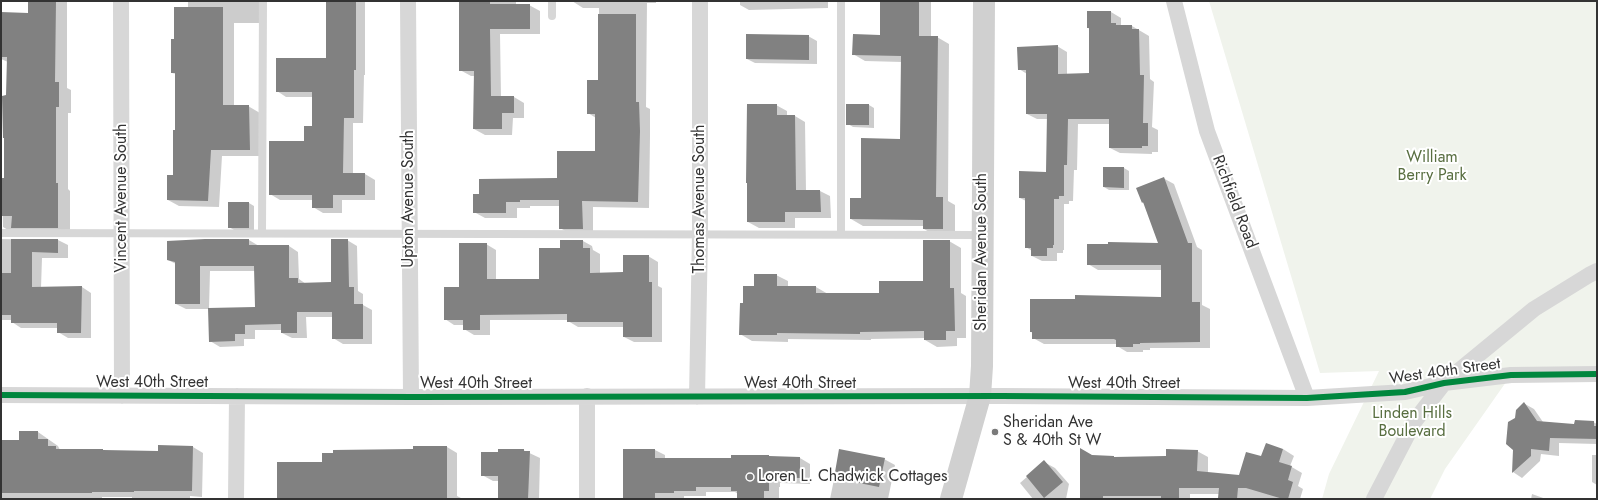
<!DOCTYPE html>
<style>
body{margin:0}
#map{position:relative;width:1598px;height:500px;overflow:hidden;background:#fff;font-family:Jost,sans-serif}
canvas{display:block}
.frame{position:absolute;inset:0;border:2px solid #333;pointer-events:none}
</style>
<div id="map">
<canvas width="1598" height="500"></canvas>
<div class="frame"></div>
</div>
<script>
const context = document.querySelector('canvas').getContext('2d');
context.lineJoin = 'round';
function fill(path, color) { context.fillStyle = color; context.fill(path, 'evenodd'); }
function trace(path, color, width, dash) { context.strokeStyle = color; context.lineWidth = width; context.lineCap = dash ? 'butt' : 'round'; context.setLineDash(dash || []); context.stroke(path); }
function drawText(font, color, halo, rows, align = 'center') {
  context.font = font + ' Jost,sans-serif'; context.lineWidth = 4; context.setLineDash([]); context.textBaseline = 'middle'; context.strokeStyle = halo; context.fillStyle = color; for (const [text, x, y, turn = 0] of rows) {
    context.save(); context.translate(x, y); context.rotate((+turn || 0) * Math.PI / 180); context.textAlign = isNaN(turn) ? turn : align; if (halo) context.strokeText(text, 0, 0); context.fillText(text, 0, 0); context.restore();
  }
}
fill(new Path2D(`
 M1209,1H1597V367L1511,375L1445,469L1430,499H1322L1329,474L1379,371L1320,373Z`), '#f0f3ec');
fill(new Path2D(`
 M29,1H67V88L71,90V113H68V189L70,191V234H15L3,227L2,179H5L8,62L1,59V13L29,14Z
 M188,1H262L265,23H234V106H248L260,113L261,156H222L219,207L179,206L168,200L174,176L176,131V74L172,73L175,40L188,8Z
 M327,1H365V75H364L363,123H353V174H365L375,180V200H342V213H323L313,207V200H280L270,194L305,142L313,127V97H286L277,91L327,59Z
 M460,1H516V5H529L540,11V34H500L501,97H514L524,103V118H513L512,135H485L474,129L475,76H471L460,70Z
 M572,1H656V3H647L646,107L650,109V137L649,208L593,207V234H571L560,228V206H530V208H517V218H485L474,212L558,179L596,152V118L588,113L599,81V8H583Z
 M740,1H828V8L749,10L740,5Z
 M881,1H931V37H937L949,44L948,201L955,205V236H936L924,229V226H863L851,219L901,140L902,62L865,61L853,54L881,36Z
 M1111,12L1121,18V26H1132L1149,36L1150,79L1154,82L1152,127L1158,130V152H1152V154L1120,153L1110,148V124H1078L1077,170H1074L1073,201H1069V204H1064V250H1063V253H1057V261H1042L1032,256V251L1026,247V201L1020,198L1047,173L1048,119H1037L1027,114V74L1019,69L1057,46L1067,52V74H1090V29L1088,28Z
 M808,36L817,41V64L755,63L747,59Z
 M776,105L787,111V116H795L805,122L806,191H820L830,196L831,218H795V228H759L748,222Z
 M869,105L874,108V128L853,127L848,124Z
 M1124,168L1129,171V190H1109L1104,187Z
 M1163,178L1174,184L1197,247L1202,250V305L1210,309V348H1150V350H1143V352H1127L1117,346V344H1044L1033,338V333L1031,332L1162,298V270H1098L1088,264L1160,244L1145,204L1142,202Z
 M229,203H249L254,206V230H234L229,227Z
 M1,239L58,240L68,245V258H42L41,288L82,287L91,293V338H68L58,332V328H21L12,322V320H1Z
 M205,240H249L259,246H289L298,252L299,279L306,284L332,283L347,240L357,246L358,291L363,294V305L372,310V344H343L333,338V317H306L307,338H292L282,333V330H255V339H244V346L220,347L210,341L209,309H186L176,304V264L168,260ZM210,271H255L256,308L209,309Z
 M583,241L592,246L593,250L600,254V274L624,273L648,256L658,262V286L662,288V342H634L624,337V327H578L568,321V320H490V335H474L464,329V325H454L445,319L460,288L486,244L496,250V280H540L561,249Z
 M949,241L961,248V293L966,296V338H957V346L937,347L925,340V338L871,339V340L788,339V342L752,341L740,334L744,304L755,287L776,275L788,281V287H816L828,294H880L924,282Z
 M1525,404L1534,409L1543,422L1575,425L1593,422L1597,424V444L1559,443V456L1541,454L1540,461L1522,478L1513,472L1514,449L1516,418Z
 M38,432L58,446L60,450H103L106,451L159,452L193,447L203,453L202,497L190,496V499H132V497H102V499H1V442H20Z
 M447,447L457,453V496L463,499H278L323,463L414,450Z
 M1283,449L1294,456L1290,466L1302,473L1298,486L1303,489L1300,499H1221L1219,497V494H1190V499H1081L1093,456L1114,457L1116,458L1167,457L1197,451L1208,457V473L1239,476L1262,458Z
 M523,450L540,458L539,499H499V481H493L482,475L499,453Z
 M655,450L665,455V459L800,458L810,464V484L780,483V487H779V499H741L738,498V494L735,492H706V496H684V499H624Z
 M840,450L884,459L895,465L888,499H830Z
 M1592,455H1597V485L1592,482Z
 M1044,462L1055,468L1069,484L1066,499H1033L1020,483Z
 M1532,494L1546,499H1531Z`), '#0003');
fill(new Path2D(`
 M28,1H56L55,82H59V107H56V183H58V228H11L12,216H2L1,178H4V138H3L2,96L6,95L7,57H1V12L28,13Z
 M326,1H356V70H354V118H344L343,173H365V195H333V208H312V195H269V141H304V126H312V92H276V58H326Z
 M459,1H490V4H530V29H490L491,96H514V113H502V129H473L474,71H459Z
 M880,1H919V36H938L936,197H943V229H923V220L850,219V198H861V138L900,139L901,56L852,55L853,34L880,35Z
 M174,7H223V105H249L250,150H211L208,201L167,200V175H173V130H175V73H171V39H174Z
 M1087,11H1111V23H1116V25H1132V29H1139L1140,75H1144L1143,123H1148V146H1142V148H1109V119H1068L1067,165H1064V196H1059V199H1054V245H1053V248H1047V256H1031V248H1025V198H1019V171L1046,172L1047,114H1026V70H1018L1017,47L1058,45V74L1089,73V28H1087Z
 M598,14H636V102H639L640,131L638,202L582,201L583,229H559V200H520V202H506V213H473V194H479V179L557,178V151H595V114H587V80H598Z
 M746,34L809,35V60L746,59Z
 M747,104H777V115H795L796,190H820L821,212H785V222H747V183H746Z
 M846,104H869V125H846Z
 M1103,167H1124V188L1103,187Z
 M1164,177L1188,243H1192V302H1200V342L1140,343V344H1133V347H1116V340L1114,339H1032V332H1030V299H1075V295L1161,297V265H1087V244H1108V242L1158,243L1143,202L1142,203L1136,188Z
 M228,202H249V228H228Z
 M11,239H58V253L32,252V287L82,286L81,333H57V323H11V315H1V273H11Z
 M205,239H249V245H289V278H298V283L331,282V239H348L349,287H354V304H363V339H332V312H297V333H281V324L245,325V334H235V341L209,342L208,308L255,307L254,267V266H200V304H175V262L167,260V241Z
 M560,240H583V248H590V273L623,272V255H649V282H652V337H623V322H567V314L480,315V330H463V320H444V287H459V243H487V279H539V248H560Z
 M923,240H950V288H954L955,331H946V340H924V331L860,332V334L777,333V335H739L740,303H743V286H754V274H777V286H816V293H879V281H923Z
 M1524,402L1537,421L1574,424L1575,420L1594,421V426H1597V439L1550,438L1549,451L1531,449V456L1512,473L1513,450L1506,444L1508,422L1515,418L1516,410Z
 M19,431H38V439H48V446H56V449H103V450L158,451V445L193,446L192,491H134V492H92V493H1V440H19Z
 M1266,443L1283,449L1279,462L1292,466L1288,480L1293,482L1288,499H1283L1246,488H1238L1237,499L1218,498L1219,488H1179V499H1161V496H1103V499H1080V448L1092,455L1114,456V457L1166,456V449L1198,450L1197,471L1239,475L1246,452L1261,456Z
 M413,446H447V499H277V462H322V453H333V450L413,449Z
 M498,449H524V451H530L528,499H498V476H481V452H498Z
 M623,449H655V458H731V455H769V456L800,457V478L770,477V481H769V491H764V498H737V491H731V487H696V491H674V493H655V499H623Z
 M839,449L885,458L879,487L834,478Z
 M1044,460L1063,482L1044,498L1026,476Z`), '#818181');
trace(new Path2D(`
 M841,1V234
 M552,16V1
 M262,232L263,1
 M1,233C328,233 654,235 981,235`), '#d7d7d7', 8);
trace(new Path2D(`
 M121,1L122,396
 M408,1L411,397
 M1174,1L1207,131L1307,398
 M1,395L411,397L1002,396L1307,398L1405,392L1444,383L1511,375L1597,374
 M697,397L700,233V1
 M236,499L237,396
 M587,499V396
 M1374,499L1414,422L1444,383L1534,309L1589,275L1597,271`), '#d7d7d7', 16);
trace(new Path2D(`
 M951,499L980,396L982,366L984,1`), '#d0d0d0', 22);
trace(new Path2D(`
 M1,395L411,397L1002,396L1307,398L1405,392L1444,383L1511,375L1597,374`), '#00873e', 6);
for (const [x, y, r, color] of [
 [995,432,4,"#7a7a7a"],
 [750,477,4,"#7a7a7a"]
]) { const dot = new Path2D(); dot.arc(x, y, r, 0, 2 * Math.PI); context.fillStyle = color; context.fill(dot); trace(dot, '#fff', 1.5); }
drawText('16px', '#586e40', '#fff', [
 ["William",1432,158],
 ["Berry Park",1432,176],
 ["Linden Hills",1412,414],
 ["Boulevard",1412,432]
]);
drawText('16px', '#333', '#fff', [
 ["Vincent Avenue South",122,198,-90],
 ["Upton Avenue South",409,199,-90],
 ["Thomas Avenue South",700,199,-90],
 ["Richfield Road",1234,202,69],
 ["Sheridan Avenue South",982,252,-90],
 ["West 40th Street",1445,372,-8],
 ["West 40th Street",152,383],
 ["West 40th Street",476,384],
 ["West 40th Street",800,384],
 ["West 40th Street",1124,384]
]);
drawText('16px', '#333', '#fff', [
 ["Sheridan Ave",1003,423],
 ["S & 40th St W",1003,441],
 ["Loren L. Chadwick Cottages",758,477]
], 'left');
</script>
